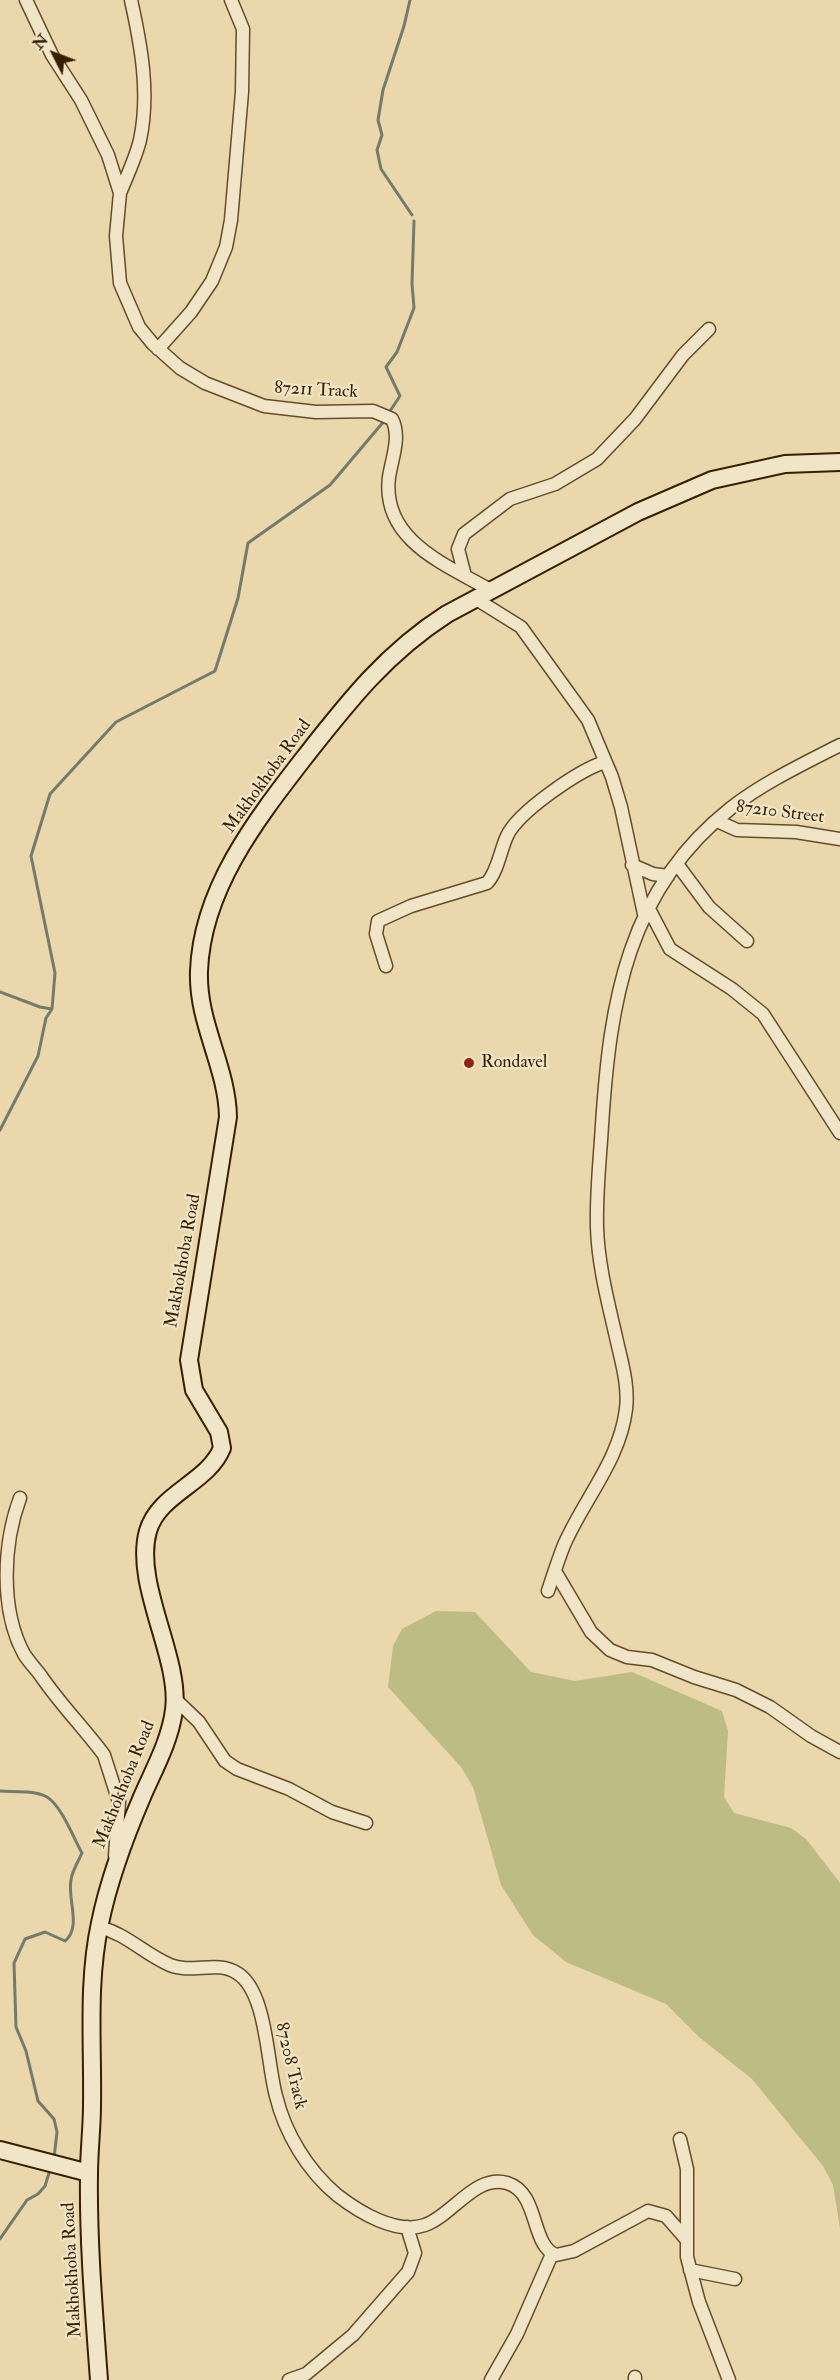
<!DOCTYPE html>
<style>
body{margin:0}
#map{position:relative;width:840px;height:2380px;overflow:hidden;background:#ead7ab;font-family:"IM FELL Double Pica",serif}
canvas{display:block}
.north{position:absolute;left:24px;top:24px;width:60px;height:60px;-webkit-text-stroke:4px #f1e5c8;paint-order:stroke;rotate:312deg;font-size:16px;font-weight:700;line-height:24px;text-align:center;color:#381f02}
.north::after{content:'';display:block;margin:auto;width:21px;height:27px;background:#381f02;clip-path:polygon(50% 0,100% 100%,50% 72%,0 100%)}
</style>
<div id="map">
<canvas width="840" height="2380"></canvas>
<div class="north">N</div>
</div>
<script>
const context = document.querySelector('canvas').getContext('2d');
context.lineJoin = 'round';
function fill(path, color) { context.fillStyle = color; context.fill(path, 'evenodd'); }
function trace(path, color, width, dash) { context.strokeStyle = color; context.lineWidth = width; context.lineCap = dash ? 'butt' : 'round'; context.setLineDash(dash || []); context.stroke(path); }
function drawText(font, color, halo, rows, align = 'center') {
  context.font = font + ' "IM FELL Double Pica",serif'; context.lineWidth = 4.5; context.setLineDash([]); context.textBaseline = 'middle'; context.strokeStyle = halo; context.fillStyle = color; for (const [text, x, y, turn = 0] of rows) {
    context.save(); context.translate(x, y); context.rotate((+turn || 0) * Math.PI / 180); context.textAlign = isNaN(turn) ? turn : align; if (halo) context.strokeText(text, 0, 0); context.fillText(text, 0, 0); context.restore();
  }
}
fill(new Path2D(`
 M436,1611L475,1612L531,1672L575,1681L632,1672L722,1711L728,1731L724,1797L734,1813L791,1828L806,1839L840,1883V2228L833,2185L823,2166L752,2079L699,2037L666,2004L566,1962L533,1935L501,1885L473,1787L461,1767L388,1687L393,1646L402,1629Z`), '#bdbc84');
trace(new Path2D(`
 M410,0L404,26L383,90L378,120L382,135L377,150L381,169L412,215
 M388,414L400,396L386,367L397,352L414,308L412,284L414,221
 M0,992L40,1007L52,1009
 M0,1130L38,1056L46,1018L52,1009L55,973L31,856L50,794L116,722L215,671L238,598L248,543L330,485L385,420
 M0,1791C14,1792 34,1790 47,1797C61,1805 74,1839 82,1853C78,1862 72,1871 71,1880C67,1898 82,1927 65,1941L45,1932L25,1939L14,1963L16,2027L26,2051L38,2101L54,2119L57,2132L54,2158
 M0,2239L27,2200L38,2194L45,2186L50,2170`), '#737b6c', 3);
const street = new Path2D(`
 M26,0L52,55L81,100L108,155L120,193L116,236L120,283L139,327L153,344L180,368L205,383L264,406L316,412L373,411L392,419C401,437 392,458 389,477C381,541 447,565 492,591
 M120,193C127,176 136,157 140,140C150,93 141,45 131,0
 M158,349L191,312L212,281L226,247L231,220L242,92L243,29L231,0
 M465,576L458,549L464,534L510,499L555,484L597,459L635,419L683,355L709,329
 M476,599L521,627L588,720L612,777L621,807L644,914
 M717,821L737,830L796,832L840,839
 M677,864L709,907L747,941
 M632,865L653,874L668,876
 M648,907L670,949L732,989L763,1014L840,1133
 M386,966L376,934L378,921L411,906L487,883C498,871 500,851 507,836C518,812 579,770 605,762
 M20,1498C3,1544 0,1610 24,1654C29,1662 36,1669 41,1676C60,1704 84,1728 104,1755L119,1802L115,1856
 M555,1571L591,1632L610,1650L627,1657L652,1660L694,1677L736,1690L770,1707L811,1736L840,1752
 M548,1591C553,1576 558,1560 564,1545C584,1499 620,1460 626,1409C629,1385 621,1360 616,1337C608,1302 598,1264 597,1227C596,1194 600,1159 602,1125C610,1002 627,890 731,808C763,783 803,764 840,745
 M175,1699L199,1722L225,1761L237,1769L289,1789L332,1812L366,1823
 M99,1927C127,1934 144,1954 170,1965C192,1974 217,1960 237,1973C267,1991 267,2064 276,2096C285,2133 307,2170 337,2195C359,2212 396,2235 425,2225C453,2215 475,2174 507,2183C540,2193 530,2245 556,2255L574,2251L648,2211L666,2216L686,2239
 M680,2139L687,2169V2257L699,2302L729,2380
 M690,2270L735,2279
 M635,2377V2380
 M289,2380L306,2374L353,2335L408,2272L415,2253L407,2227
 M491,2380L517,2334L552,2254`);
const secondary = new Path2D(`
 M0,2150L89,2173
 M99,2380C94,2312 88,2242 89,2174C89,2151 92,2128 92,2105C93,2044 87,1983 100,1923C109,1879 124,1839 142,1797C154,1769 170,1741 174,1710C181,1658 133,1584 148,1531C159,1493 208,1483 222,1448L219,1432L194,1390L189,1360L228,1117C227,1066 197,1023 199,971C202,889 256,820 304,758C348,702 386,653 447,614L638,512L712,480L785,464L840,462`);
trace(street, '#644d2c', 15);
trace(secondary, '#381f02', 20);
trace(street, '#f1e5c8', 12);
trace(secondary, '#f1e5c8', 16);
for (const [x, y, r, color] of [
 [469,1063,6,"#8f2418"]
]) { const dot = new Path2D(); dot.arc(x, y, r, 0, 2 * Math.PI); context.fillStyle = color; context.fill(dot); trace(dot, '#f1e5c8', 2); }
drawText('18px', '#381f02', '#f1e5c8', [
 ["87211 Track",316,391,3],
 ["Makhokhoba Road",268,777,-54],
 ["87210 Street",780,813,7],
 ["Makhokhoba Road",184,1261,-80],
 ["Makhokhoba Road",125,1785,-68],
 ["87208 Track",290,2066,77],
 ["Makhokhoba Road",73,2270,-93]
]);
drawText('18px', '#381f02', '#f1e5c8', [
 ["Rondavel",481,1063]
], 'left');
</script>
